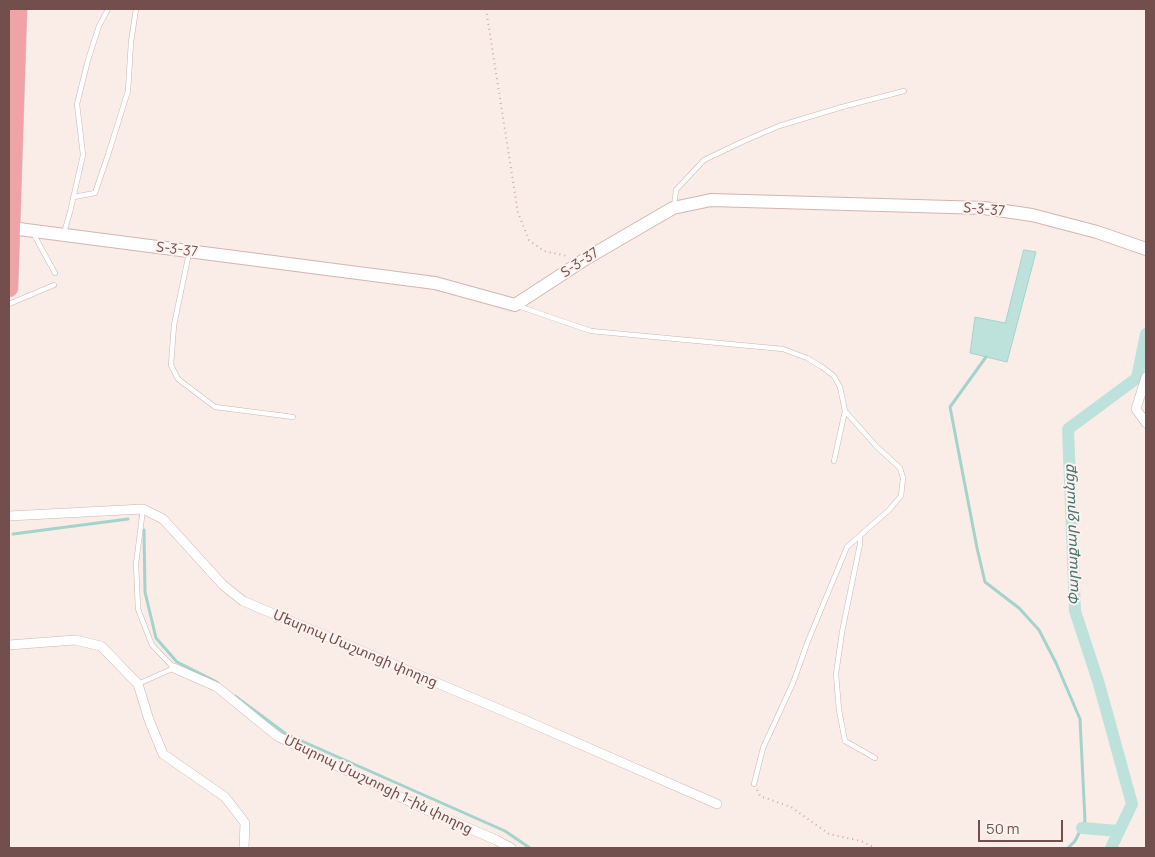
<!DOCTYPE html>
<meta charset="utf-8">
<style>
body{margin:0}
#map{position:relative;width:1155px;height:857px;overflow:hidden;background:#faede7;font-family:Manrope,sans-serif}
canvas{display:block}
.frame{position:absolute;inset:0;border:10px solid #724f4d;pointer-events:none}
.scale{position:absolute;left:978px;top:820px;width:85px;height:22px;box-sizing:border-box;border:2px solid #724f4d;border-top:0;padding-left:6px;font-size:15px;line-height:18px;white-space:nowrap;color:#724f4d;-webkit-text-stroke:4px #fdf2ed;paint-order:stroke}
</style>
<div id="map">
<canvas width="1155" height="857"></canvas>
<div class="frame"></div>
<div class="scale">50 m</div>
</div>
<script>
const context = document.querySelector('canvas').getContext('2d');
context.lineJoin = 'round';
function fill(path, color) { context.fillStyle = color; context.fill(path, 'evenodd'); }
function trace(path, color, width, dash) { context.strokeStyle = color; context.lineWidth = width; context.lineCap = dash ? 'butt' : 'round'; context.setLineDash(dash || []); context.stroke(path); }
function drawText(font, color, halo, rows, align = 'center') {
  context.font = font + ' Manrope,"Noto Sans Armenian",sans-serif'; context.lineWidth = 4; context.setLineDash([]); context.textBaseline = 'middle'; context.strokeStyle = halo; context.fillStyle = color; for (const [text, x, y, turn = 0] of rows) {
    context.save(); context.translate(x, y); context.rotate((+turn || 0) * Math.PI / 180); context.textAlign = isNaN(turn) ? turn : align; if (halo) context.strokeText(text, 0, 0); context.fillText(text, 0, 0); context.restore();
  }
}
const water = new Path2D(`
 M1024,250L1036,252L1007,362L970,353L975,317L1005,323Z`);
fill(water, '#bde2dc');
trace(water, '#a4d3cc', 1);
trace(new Path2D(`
 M986,357L950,407L977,548L985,582L1019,608L1039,630L1056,663L1080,719L1085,821L1075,841L1068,848
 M144,530L145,592L156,638L177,662L213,680L218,683
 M13,534L128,519
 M235,696L286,734L505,831L530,848`), '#a4d3cc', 3);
trace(new Path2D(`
 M1082,828L1119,831
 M1111,848L1132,804L1099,684L1075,611L1068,429L1137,378L1146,334`), '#bde2dc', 12);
const lane = new Path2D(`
 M74,197L95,193L108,155L128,91L131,42L136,9
 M674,207L676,190L704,160L744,141L779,126L842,107L904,91
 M33,233L55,273
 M64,233L70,212L83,155L77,104L88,60L99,26L108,9
 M189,253L174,325L171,365L178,379L215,407L293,417
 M9,304L54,285
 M518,306L591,331L783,349L807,358L822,367L834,376L840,387L845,411L834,461
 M860,536V544L842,632L836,674L839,710L845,741L875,758
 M138,684L174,668L152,645L138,609L136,564L143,509
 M754,784L763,748L793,683L808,641L847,547L889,510L901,496L903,478L900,468L877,447L845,411`);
const street = new Path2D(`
 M1146,377L1136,409L1146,423
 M9,516L143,509L163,519L223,585L243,601L520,718L717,804
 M9,645L75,640L101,646L138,684L149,720L163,754L225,797L245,823L244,848
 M174,668L217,687L277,736L427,810L496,840L511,848`);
const secondary = new Path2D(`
 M11,228L435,283L515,305L587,258L673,208L711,200L984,208L1032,215L1097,232L1146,249`);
const highway = new Path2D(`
 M9,288L18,9`);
trace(lane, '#cdb5b1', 5.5);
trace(street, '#cdb5b1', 10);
trace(secondary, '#d3b5b0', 14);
trace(highway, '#d5caca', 19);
trace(new Path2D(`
 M486,9L518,213L529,240L544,251L567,256
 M757,790L760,796L791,807L829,834L861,841L876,848`), '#d2a8a4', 2, [1, 4]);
trace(lane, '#fff', 4.5);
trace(street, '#fff', 9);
trace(secondary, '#fff', 12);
trace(highway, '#efa3a6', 18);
drawText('14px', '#724f4d', '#fdf2ed', [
 ["Տ-3-37",984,210,5],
 ["Տ-3-37",177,250,7],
 ["Տ-3-37",580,263,-33],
 ["Մեսրոպ Մաշտոցի փողոց",355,649,23],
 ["Մեսրոպ Մաշտոցի 1-ին փողոց",378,785,26]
]);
drawText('italic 15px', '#42766f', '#fdf2ed', [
 ["Փարաքար ջրանցք",1072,535,-92]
]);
</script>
